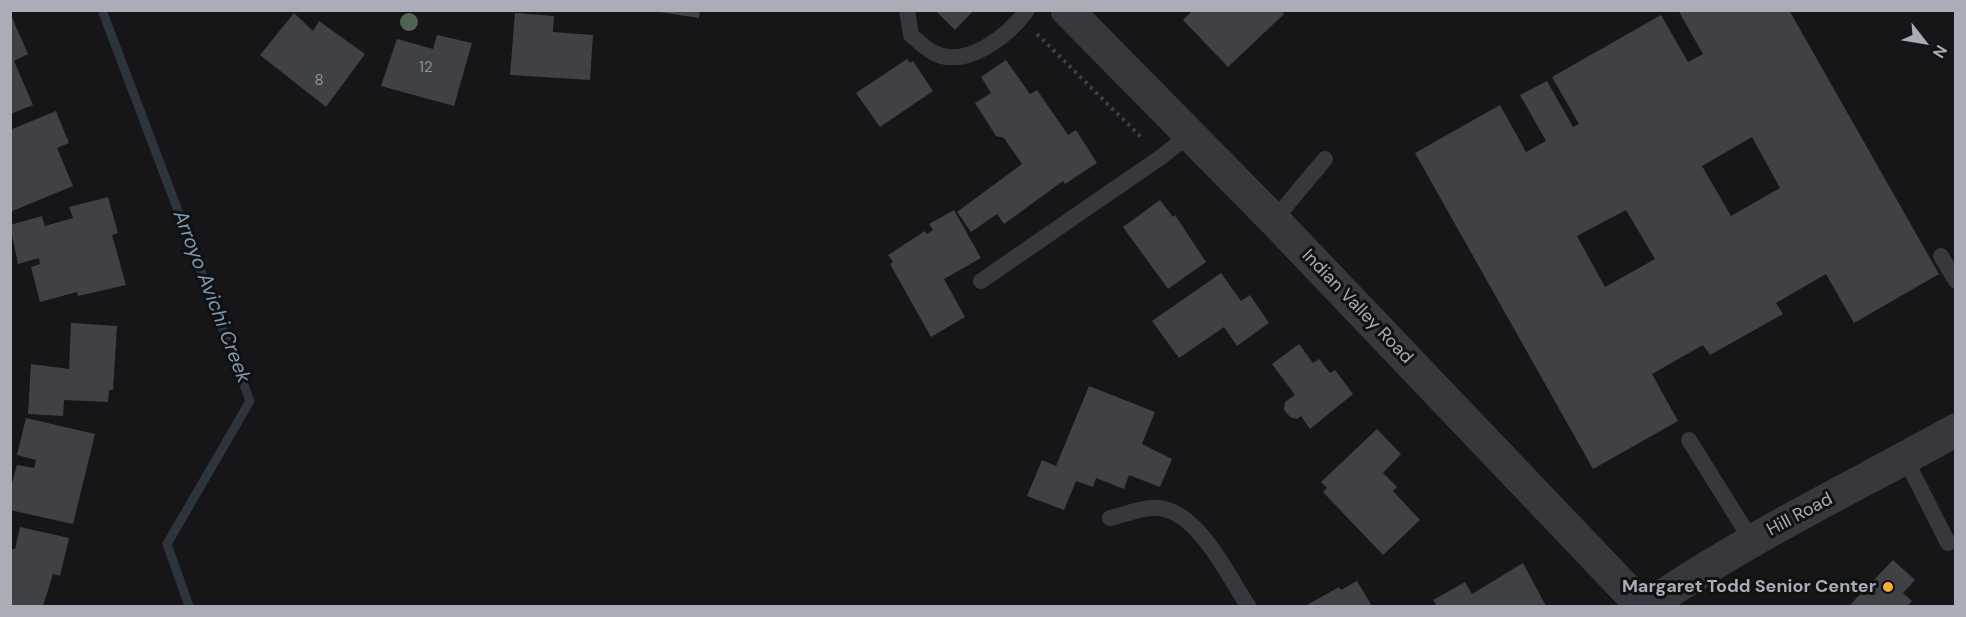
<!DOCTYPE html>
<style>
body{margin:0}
#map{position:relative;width:1966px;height:617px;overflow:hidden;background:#161618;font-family:"DM Sans",sans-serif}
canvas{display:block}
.frame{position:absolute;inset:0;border:12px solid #a8adb8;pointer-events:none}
.north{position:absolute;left:1894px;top:12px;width:60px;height:60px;-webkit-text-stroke:4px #111113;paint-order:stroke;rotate:121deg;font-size:16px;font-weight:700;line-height:24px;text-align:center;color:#a8adb8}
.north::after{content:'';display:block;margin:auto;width:21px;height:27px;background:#a8adb8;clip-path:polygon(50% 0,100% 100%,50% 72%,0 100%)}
</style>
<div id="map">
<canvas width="1966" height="617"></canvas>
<div class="frame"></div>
<div class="north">N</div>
</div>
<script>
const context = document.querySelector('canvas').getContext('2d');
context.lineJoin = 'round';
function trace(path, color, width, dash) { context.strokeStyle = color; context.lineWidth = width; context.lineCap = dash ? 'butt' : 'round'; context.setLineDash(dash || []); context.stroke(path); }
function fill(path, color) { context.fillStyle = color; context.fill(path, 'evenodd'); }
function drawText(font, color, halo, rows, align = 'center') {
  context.font = font + ' "DM Sans",sans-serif'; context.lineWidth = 6; context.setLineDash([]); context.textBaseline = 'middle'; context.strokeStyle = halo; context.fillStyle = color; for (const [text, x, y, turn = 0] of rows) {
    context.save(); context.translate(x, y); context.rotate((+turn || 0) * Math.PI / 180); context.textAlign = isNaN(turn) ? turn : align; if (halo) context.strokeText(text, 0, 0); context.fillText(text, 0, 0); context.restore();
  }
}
trace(new Path2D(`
 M102,10L250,401L167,544L189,606`), '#2c353c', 9);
fill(new Path2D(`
 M646,10H700L699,18Z
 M935,10H974L955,30Z
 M1193,10H1281L1284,14L1228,67L1183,20Z
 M1678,10H1789L1939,274L1854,323L1826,274L1776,303L1783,314L1710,355L1703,345L1652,374L1678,421L1593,469L1415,153L1500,105L1526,152L1546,141L1520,95L1547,81L1573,127L1579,124L1552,77L1661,15L1688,62L1703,54ZM1752,137L1780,188L1731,216L1702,166ZM1626,210L1655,259L1605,287L1577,236Z
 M10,13L28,54L14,61L33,105L10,114Z
 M294,13L313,31L319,21L365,54L326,107L260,55Z
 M515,13L554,16L553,32L593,35L590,80L510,75Z
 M437,35L472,43L454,106L381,86L397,39L433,49Z
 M907,59L910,63L913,61L933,91L880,127L856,93Z
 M1006,60L1030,94L1037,90L1068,135L1076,130L1097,163L1065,184L1063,181L1004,224L997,214L971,232L957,212L1022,164L1004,138L996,136L975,103L991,93L981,77Z
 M56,111L69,143L57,148L73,186L10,212V130Z
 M108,197L118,233L112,235L126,285L78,296L77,292L40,302L31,267L40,264L39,258L18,264L10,225L42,216L45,226L73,218L69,207Z
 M1160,200L1173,217L1175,215L1206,262L1168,289L1123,227Z
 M954,210L981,258L944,279L965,317L931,337L890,264L893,262L888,255L925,231L927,234L933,230L929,224Z
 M1221,273L1241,301L1250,295L1269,323L1237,346L1224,327L1179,358L1152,321Z
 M71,323L117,326L113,390H109L108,402L64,400L63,416L28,414L31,364L69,369Z
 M1299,344L1313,363L1319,359L1330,373L1335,370L1353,394L1310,429L1301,416L1297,419L1290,417L1284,410L1285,402L1295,395L1272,364Z
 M1089,386L1155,412L1142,444L1172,459L1160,487L1129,475L1124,489L1096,478L1093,487L1076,481L1064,510L1027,496L1042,460L1056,466Z
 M26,418L95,434L73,524L10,510V491L17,465L34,468L36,460L17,455Z
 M1377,429L1401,454L1383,473L1397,487L1393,491L1420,520L1383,555L1323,492L1327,488L1321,482Z
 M20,527L69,538L60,576L53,574L43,606H10V549H15Z
 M1893,560L1915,580L1903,593L1912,601L1907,606H1849Z
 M1523,563L1546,606H1437L1433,600L1465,582L1472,594Z
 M1357,581L1372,606H1305L1339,587L1341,590Z`), '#404145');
trace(new Path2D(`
 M1037,34L1143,139`), '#3d3f44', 4, [3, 4.5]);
trace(new Path2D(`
 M907,10L911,35C918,41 926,49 934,53C967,69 1008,36 1027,10
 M1274,220L1325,159
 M1941,256L1956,281
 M981,281L1161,157L1189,135
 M1689,440L1752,541
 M1905,458L1948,543
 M1110,518C1123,515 1138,509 1151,508C1195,504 1227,574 1248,606`), '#37383d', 16);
trace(new Path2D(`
 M1067,10L1274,220L1642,606
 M1648,606C1745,539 1852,488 1956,430`), '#37383d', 33);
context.fillStyle = '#506452';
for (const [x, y] of [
 [409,22]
]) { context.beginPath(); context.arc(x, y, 9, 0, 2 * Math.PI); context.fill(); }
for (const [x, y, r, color] of [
 [1888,587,6,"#f2b134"]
]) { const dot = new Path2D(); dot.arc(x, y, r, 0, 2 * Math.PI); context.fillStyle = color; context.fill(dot); trace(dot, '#111113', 2); }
drawText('15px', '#8e929b', null, [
 ["12",426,68],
 ["8",319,81]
]);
drawText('18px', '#a8adb8', '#111113', [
 ["Indian Valley Road",1357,307,46],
 ["Hill Road",1800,515,-28]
]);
drawText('bold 18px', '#a8adb8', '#111113', [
 ["Margaret Todd Senior Center",1876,587]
], 'right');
drawText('italic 20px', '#7f9bb3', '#111113', [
 ["Arroyo Avichi Creek",211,297,69]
]);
</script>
